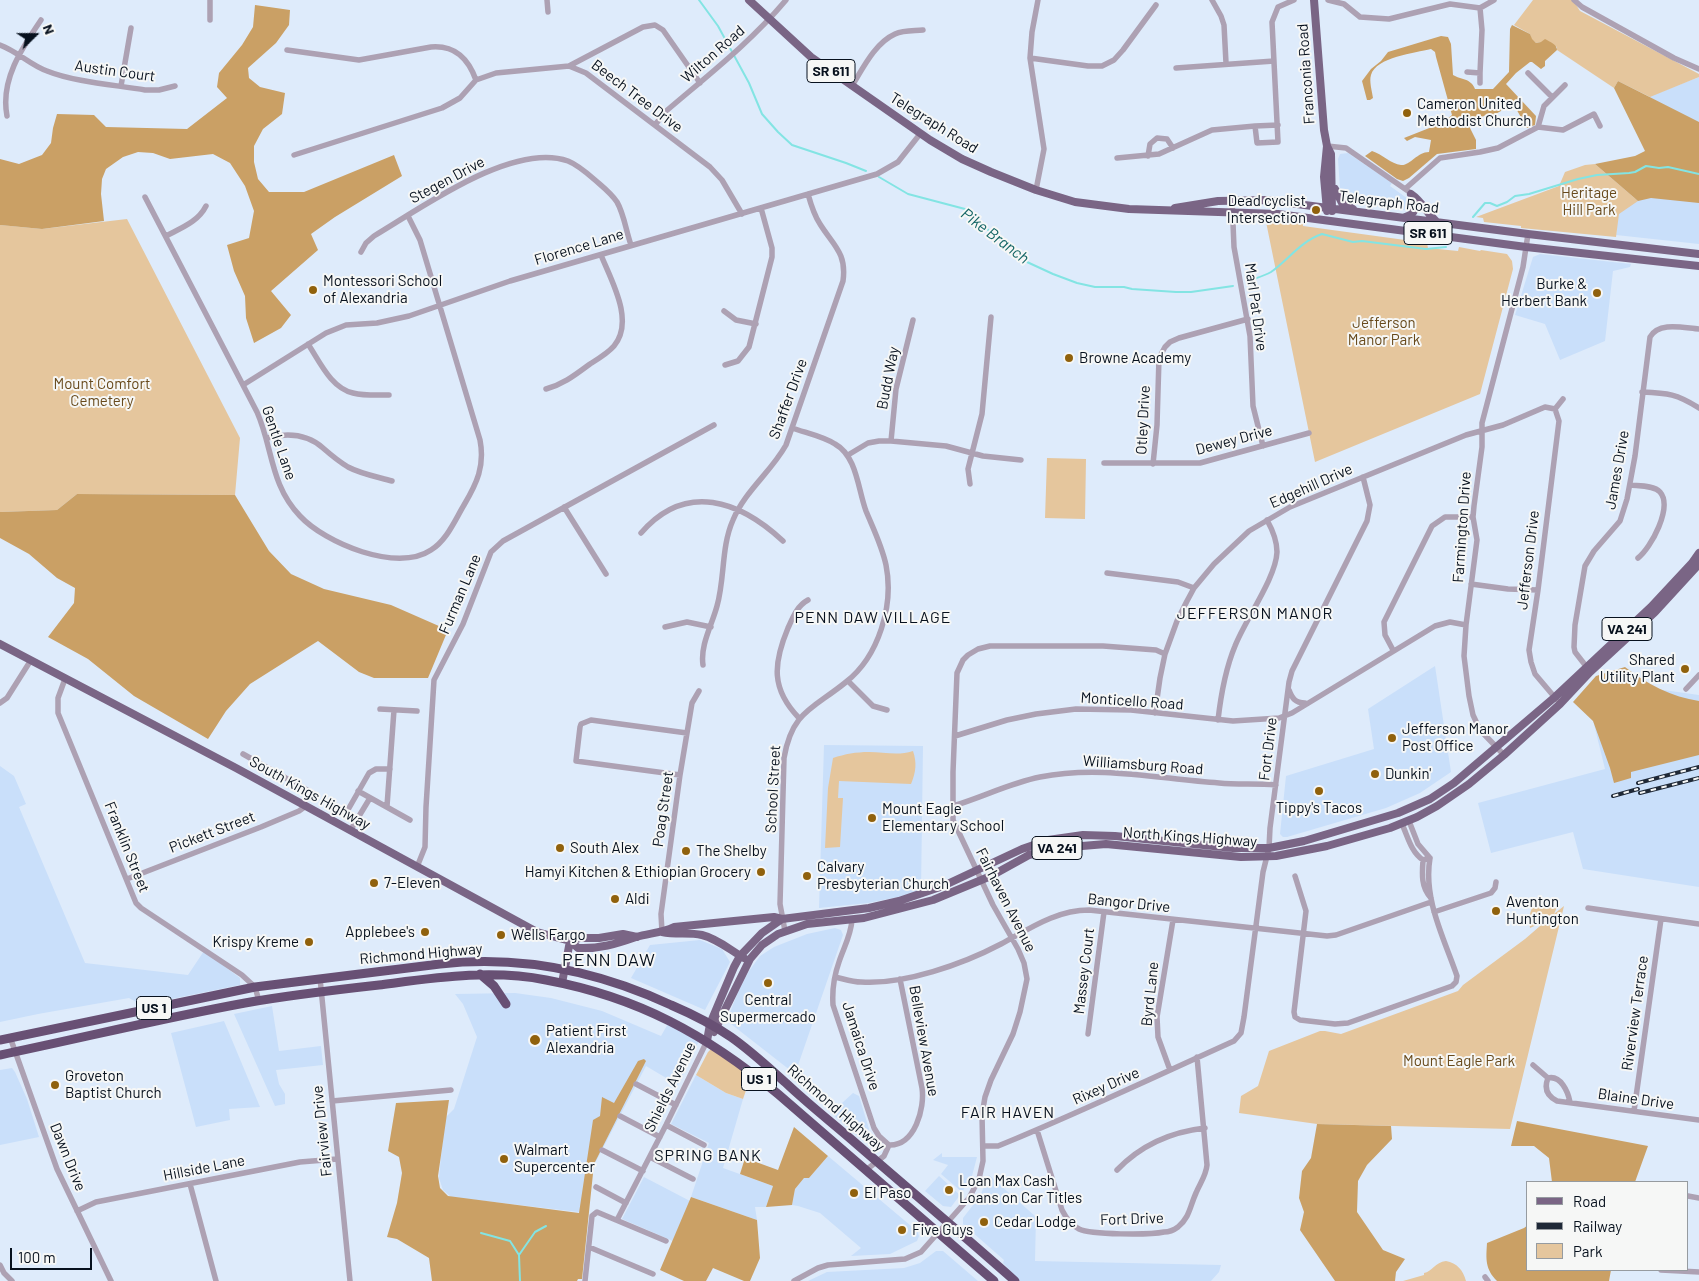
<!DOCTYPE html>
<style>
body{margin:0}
#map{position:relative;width:1699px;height:1281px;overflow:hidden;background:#deebfb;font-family:Barlow,sans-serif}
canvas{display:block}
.legend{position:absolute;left:1526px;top:1181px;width:162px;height:90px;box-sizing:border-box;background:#f6f7f6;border:1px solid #969ba0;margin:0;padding:6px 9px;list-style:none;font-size:15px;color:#07111e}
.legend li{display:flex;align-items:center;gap:10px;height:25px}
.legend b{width:25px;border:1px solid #969ba0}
.north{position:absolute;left:10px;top:10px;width:50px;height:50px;-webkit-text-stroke:4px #f6f7f6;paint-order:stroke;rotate:68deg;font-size:14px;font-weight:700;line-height:20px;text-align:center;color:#07111e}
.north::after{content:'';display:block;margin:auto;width:18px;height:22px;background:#07111e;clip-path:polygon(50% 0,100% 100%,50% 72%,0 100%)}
.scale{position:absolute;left:10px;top:1248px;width:82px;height:22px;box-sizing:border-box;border:2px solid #07111e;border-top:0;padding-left:6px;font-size:15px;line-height:18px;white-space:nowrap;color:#07111e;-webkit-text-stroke:4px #f6f7f6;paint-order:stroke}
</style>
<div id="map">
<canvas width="1699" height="1281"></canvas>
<ul class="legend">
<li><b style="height:6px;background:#7a6585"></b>Road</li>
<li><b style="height:6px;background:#1f2937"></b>Railway</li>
<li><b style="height:14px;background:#e5c69d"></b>Park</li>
</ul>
<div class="north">N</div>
<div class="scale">100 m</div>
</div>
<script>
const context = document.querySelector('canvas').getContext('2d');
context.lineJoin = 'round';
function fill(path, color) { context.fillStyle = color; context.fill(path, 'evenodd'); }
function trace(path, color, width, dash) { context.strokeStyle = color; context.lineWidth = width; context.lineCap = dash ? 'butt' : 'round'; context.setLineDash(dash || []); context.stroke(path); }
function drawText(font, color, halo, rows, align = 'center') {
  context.font = font + ' Barlow,sans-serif'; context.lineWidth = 4; context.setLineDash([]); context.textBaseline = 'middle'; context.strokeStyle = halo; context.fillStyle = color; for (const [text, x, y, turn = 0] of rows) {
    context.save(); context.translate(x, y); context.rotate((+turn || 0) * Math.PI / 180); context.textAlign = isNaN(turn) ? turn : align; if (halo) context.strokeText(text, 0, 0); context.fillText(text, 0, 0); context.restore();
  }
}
fill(new Path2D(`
 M1699,77V244L1616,235L1618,212L1662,180L1625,106Z
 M1348,153L1392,183L1390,186L1411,201L1410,208L1404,210L1354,203L1345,199L1346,198L1345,196L1343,197L1340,188L1338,159L1340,154Z
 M1540,254L1631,264L1630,267L1613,271L1605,341L1560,360L1545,324L1515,315L1533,257Z
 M1435,666L1451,772L1420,793L1386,808L1287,837H1283L1280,834L1286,776L1374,749L1368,709Z
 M1642,687L1699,695V887L1583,869L1573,832L1491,853L1478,803L1605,769L1590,708Z
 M824,745L923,746L921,890L903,896L868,903L819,908Z
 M0,766L14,776L26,804L19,807L85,963L188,975L204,951L240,978V985L142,1005L129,998L38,1014L0,1022Z
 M835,928L841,930L843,935L795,1074L731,1024L729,1015L738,992L749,971L760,956L774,947L807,934Z
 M700,940L722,949L730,962L705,1010L631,978L650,945Z
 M515,993L551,998L602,1011L661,1036L669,1022L699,1041L678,1085L646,1066L593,1167L587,1213L451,1197L443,1190L439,1178L444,1123L446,1117L454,1109L477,1037L463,1004L455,994Z
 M272,1006L279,1051L321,1046L323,1065L276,1070L279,1084L285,1094V1104L275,1106L234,1014Z
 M224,1021L260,1107L229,1109L230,1120L196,1127L171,1033Z
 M12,1068L15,1072L27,1099L39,1137L0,1145V1070Z
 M696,1075L726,1093L743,1099L723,1168L773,1186L766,1207H755L757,1220L691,1197L709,1143L671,1124Z
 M853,1093L859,1096L869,1129L863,1141L831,1113Z
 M942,1153V1157H977L972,1176L962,1192L941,1174L948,1165L933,1160Z
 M828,1156L917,1231L919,1236L917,1241L890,1254L851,1256L861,1248L820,1213L798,1206L792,1205L795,1189L804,1178H809Z
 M989,1175L1036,1217L1035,1261L1221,1265L1219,1272L1211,1281H1020L1003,1263L1004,1260L963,1224V1218L980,1196Z
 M939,1176L960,1195L951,1207L943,1206L925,1191Z
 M644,1177L690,1201L673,1241L622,1219Z
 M936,1251H943L978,1281H808L827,1272L904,1268L920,1263Z`), '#c9dffa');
fill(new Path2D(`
 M1533,0H1573L1580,11L1699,74V77L1650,97L1618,81L1614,88L1557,50V47L1541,42L1536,43L1531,39L1530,34L1514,25Z
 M1595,164L1638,201L1619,214L1616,237L1521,228V226L1484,222L1483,218L1476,217L1559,186L1565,172L1585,165Z
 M1265,217L1303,224V226L1427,243L1428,248L1458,251L1459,247L1480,251L1481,250L1507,254L1512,261L1513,269L1480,394L1315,462Z
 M127,219L240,438L235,495L77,494L57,510L0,512V225L42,229Z
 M1047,458L1086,459L1085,519L1045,518Z
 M913,751C917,763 916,772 911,784L839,781L838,798H843L840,847L825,848L828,788L833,758C845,754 856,752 869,752C884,752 898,756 913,751Z
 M1541,901L1559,903L1554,914L1564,906L1510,1129L1317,1124L1239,1113L1241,1096L1258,1086L1269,1051L1320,1031H1325L1341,1034L1458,991L1463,985L1525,939L1547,920L1530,928C1529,916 1529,906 1541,901Z
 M711,1049L751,1076L743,1099L726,1093L696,1075L708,1052Z
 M1446,1261C1457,1263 1463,1270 1466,1281H1403L1424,1275V1273C1432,1272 1435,1262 1446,1261Z`), '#e5c69d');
fill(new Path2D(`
 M255,5L290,10L289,25L276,43L248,68L249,78L260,87L285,93L282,114L263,129L254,146V162L258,179L269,192H304L394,155L402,176L335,217L311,234L318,250L271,291L291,315L281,328L254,343L246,318L245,296L234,271L227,245L249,238L254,211L245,186L230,163L213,154L170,159L153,153L138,152L123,157L106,169L102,179L101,194L104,221L42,229L0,225V159L19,164L42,155L51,143L53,128L57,114L94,115L106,127L187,129L227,98L217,87L219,73L242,45L253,27Z
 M1512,25L1530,34L1532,39L1536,43L1541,42L1545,39C1550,42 1557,44 1557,50L1545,61V66L1541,69L1532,62H1530L1516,73L1506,84L1536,116L1535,125L1527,128L1514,105L1503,106L1501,111L1492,116L1486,115L1468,124L1476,140V149L1437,154L1409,178L1403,181L1397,179L1365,156L1372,151C1382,154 1391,164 1401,165C1410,166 1417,152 1429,152L1431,140L1415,137L1407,141L1404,138L1442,123L1452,115L1436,57L1435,52L1431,49C1415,53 1376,57 1371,75C1369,81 1372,91 1373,98L1370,100H1367L1362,81L1371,69L1381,61L1388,52L1441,36L1448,37L1451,44L1453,75C1461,80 1471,78 1475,89H1493L1509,72L1510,29Z
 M1618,81L1699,122V203L1651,198L1638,201L1595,164L1635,156L1645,151L1614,88Z
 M77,494L235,495L269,551L291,574L324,589L391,605L448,630L428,678H374L359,672L318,641L250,684L226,711L208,739L134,696L88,659L48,637L74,603L75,588L57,578L29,554L0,538V512L57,510Z
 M1625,667C1647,684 1672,697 1699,701V755L1631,772V778L1614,783L1610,768L1593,721L1573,702L1596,676Z
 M644,1059L646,1061L594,1164L582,1279H578L577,1281H432L429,1258L397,1239L387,1237L397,1203L402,1173L399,1157L388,1151L396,1103L449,1100L438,1176L440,1188L448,1196L579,1213L593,1120L600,1116L602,1097L614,1103L638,1061Z
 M1517,1121L1648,1146L1635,1182H1552L1549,1158L1534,1146H1511Z
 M1317,1124L1391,1126L1392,1139L1367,1165L1358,1181L1357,1212L1383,1250L1405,1259L1396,1272L1395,1281H1335L1300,1230L1304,1212L1299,1198L1302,1171L1311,1158Z
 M794,1127L828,1156L809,1178H804L795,1189L792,1205L766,1207L773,1186L740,1174L745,1158L778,1170Z
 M691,1197L757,1220L760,1258L750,1281H744L713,1268L706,1281H684L660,1270Z
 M1528,1225V1270H1611L1609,1281H1497C1485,1269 1486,1259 1487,1243L1524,1228Z`), '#caa065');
trace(new Path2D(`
 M699,0L718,26L749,83L762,114L778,132L792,145L846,163L866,171
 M879,177L908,194L965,209L1007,247L1027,262L1053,274L1077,283L1095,287H1124L1132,289L1176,292H1191L1233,286
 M1473,217L1485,203H1490L1497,206L1507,202L1515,196L1529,194L1578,179L1597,175L1629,173L1635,172L1646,166L1659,168L1668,167L1699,174
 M1248,281C1256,278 1264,276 1271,272C1288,260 1301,241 1322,234L1353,242L1362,241L1426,249L1446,247
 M481,1233L510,1241L519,1255
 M520,1281L519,1255L535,1232L546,1226`), '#83e4e3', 2);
trace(new Path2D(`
 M547,0L548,12
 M1212,0L1221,16L1224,25L1226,63
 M1328,0L1344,4L1360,17L1389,19L1450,4L1480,8L1494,0
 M1574,0L1582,7L1674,58L1699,69
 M210,20V0
 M0,45C17,51 30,65 47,71C74,82 116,85 145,90H159L175,86
 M287,50L359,60L431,47C455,45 468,58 476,80
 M1030,58L1088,66H1102L1114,60L1123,50L1156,5
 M569,66L643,27L655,25L663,30L700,83
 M1176,68L1274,61
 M1467,72L1480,73L1482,30L1480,8
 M1528,73L1552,97
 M1480,83V73
 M121,86L131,28
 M852,86C863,68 875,43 895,34C904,30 914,31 923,30
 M7,116C0,80 22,48 41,20
 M655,125L665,112C707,76 751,42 786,0
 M1255,126L1278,125
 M1538,127L1563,130L1594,114L1600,126
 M1538,127L1544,106L1565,85
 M1327,146L1346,148L1408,191
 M294,155L442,108L460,98L476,80L496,73L569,66L586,73L710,167L722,180L742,214
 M1148,156L1150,144L1157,138L1167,139L1173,148
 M1117,158L1159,154L1212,130L1255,126L1257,143L1278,142L1272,22L1278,7L1294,0
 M1405,189L1440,158L1480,152L1498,148L1538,127
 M1036,190L1044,149L1030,58L1032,32L1038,0
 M145,197L257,412C273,448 270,485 300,516C325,543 397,573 431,550C447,540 455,520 464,505C477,483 485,466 480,440L420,240L408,216
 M1232,200L1234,247L1250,336L1253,406L1263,446
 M166,236C181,228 198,222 206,206
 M361,252L366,243L374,236C420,209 513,141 568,161C578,165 587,173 595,180C603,187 611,193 617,202C624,214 626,231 631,245
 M724,311L736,320L756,324
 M308,344C320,362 331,388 353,393C365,396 378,395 389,395
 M725,365L738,361L749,347L772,257V248L761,208
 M243,385L326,333L346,325L377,323L409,316L510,281L877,174L898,162L920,134
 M546,389C564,384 575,375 590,364C598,359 608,353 614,346C635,321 611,280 601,255
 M1642,392C1668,393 1677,394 1699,408
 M1555,409L1559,421L1538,590L1529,650L1531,662L1535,674L1557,700
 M1555,409L1563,399
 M267,438C286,433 307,434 323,448C331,455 338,461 348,467C361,474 378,477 392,481
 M891,441L896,389L913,320
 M848,455L868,443L879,441H891L946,446L983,456L1021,460
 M1104,463H1200L1309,433
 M1153,464L1157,425L1159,358L1165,347L1170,342L1179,338L1248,319
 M970,484L968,469L982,414L991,317
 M1630,485C1638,486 1654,485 1660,492C1673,507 1651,548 1638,558
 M564,507L606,574
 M641,533C686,481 740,501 783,541
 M1107,573L1178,582L1194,588
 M1471,584L1508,589L1538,590
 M665,627L687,622L711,627
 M1393,650L1385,635L1384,622L1432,526L1445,517H1473
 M703,665C700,645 712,625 717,606C725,578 721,547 733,520C745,491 771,472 786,445L843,281C847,253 833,245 820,224C814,215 811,205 808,194
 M1589,670L1575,652L1574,647L1575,625L1585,566L1594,551L1620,521L1627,499L1635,456L1650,337C1659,321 1684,328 1699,329
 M65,679L58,698V713L136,903L141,908L242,975L255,987L259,1001
 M848,681L873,706L887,710
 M1686,689L1699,675
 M1289,690C1292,698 1295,703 1305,703
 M0,703L7,698L31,660
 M380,709L417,711
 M1155,713L1160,678L1165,654L1177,621L1187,601L1194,588L1214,564L1249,531L1290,507L1466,435L1503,425L1545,407L1555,409
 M799,718C771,689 773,664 788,628C793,617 797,606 808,600
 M1218,720C1221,694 1225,670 1235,646C1245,620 1276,578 1277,552C1277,541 1272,529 1267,520
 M955,736L1007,720L1036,714L1076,709L1131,710L1233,721L1279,718L1292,713L1435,626L1450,622L1466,625
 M243,754L314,794
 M1504,755L1480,730L1473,715L1469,696L1464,656L1466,625L1477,540L1473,517L1474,506L1482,447V423L1523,267L1528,234
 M680,775L576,761L580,727L581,724L591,720L687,733
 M358,791L410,820
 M387,806L394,710
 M953,806C983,797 1010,783 1040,777C1100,765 1159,779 1219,783C1238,785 1257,783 1276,785
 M345,815L369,773L376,769H390
 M1409,821L1418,844L1430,858
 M1402,824C1408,837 1411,852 1423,860L1430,858
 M350,831L370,798
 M1423,860C1422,874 1421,888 1431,898
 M417,867L425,847L426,807L434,680L463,624L491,552L503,541L714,425
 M1295,876L1306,911L1294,1012L1295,1017L1300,1020L1335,1024L1348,1023L1452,986L1456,982L1457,976C1444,938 1423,899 1430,858
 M127,879L261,827L299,811L306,806
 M1588,908L1699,924
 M1434,912L1491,893L1495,888L1496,882
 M852,920C851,935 844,947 839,962C834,976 832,990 833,1005L874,1128L879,1136L889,1145
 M785,931L780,904L784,758C792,711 813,709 846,682C879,656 894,605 886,565C882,546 873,528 866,511C858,490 857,456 835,444C822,436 806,433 792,428
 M662,932L661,914L680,775L692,703L699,691
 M835,977C844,979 853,982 861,982C904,985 963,964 1001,944C1029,929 1056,910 1089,910L1327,936L1336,935L1431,902
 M320,978L350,1281
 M1088,1034L1104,912
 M10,1037L57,1169L111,1281
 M1533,1065L1548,1078C1544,1088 1547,1096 1557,1101L1699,1120
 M1170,1070L1158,1037L1157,1017L1173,920
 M1548,1078C1561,1075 1568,1092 1570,1102
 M636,1084L676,1105
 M332,1101L451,1090
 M1634,1111L1661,919
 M620,1116L660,1137
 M666,1125L704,1145
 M1037,1130L1062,1210C1066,1218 1071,1225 1079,1229C1091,1235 1150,1235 1164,1232C1169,1232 1174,1230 1178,1227C1190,1217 1190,1206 1196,1193C1200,1183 1206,1176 1207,1165L1197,1057
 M889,1145C915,1146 925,1108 922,1088L900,979
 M983,1146H998L1015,1139C1089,1108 1161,1074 1234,1041L1241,1033L1244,1017L1263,872L1269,848L1270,828L1289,682L1292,671L1367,521L1370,505L1363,477
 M602,1150L643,1171
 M650,1157L693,1179
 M866,1170L884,1156L889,1145
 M1117,1170C1141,1145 1170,1132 1205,1128
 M190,1184L216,1281
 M596,1187L626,1203
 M1688,1196L1699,1198
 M77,1211L96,1202L300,1162L337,1159
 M617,1220L666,1125L707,1041
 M589,1247L653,1274
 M0,1265L4,1273L12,1281
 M1661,1270L1699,1272
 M1485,1277L1488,1281
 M585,1281L592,1216L597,1212L666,1241
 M794,1281L818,1268L828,1265L905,1259L921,1252L969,1198L979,1179L983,1161L982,1115L985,1097L991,1080L1013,1034L1020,1012L1027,979L1024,963L1018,949L993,905L953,820V772L957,673L963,660L968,655L978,649L990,646H1103L1156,650L1165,654`), '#ada1b3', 5.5);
trace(new Path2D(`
 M749,0L811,57L930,140L962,159L991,172L1036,190L1075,202L1129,209L1278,214L1526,247L1699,266
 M1314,0L1324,130L1327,146L1331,154L1332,211
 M1327,146L1324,177L1327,211
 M1335,189L1342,203L1353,209
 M1411,194C1423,202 1427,214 1437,222
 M1175,208L1218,201L1266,200L1528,234L1699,254
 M1405,217C1416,214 1418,205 1412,195
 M0,644L236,768L537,932L570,941L580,938H599L623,934L637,937
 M662,932C676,935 689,932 702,935C718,939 730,950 744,958
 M570,941L578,948C599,949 616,944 636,937C650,933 662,933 674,927L774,917L782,919
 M562,983L570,941
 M714,1032L750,959L762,945L778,934L807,924L864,918L933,900L991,876L1029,855L1058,848L1106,844L1241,857L1276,856L1327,846L1390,828L1417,817L1437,806L1469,784L1504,755L1560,704L1590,672L1655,612L1699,564
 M707,1041L710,1024L734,967L740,956L762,933L782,919L869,908L899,901L943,886L1022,849L1048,840L1083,835L1115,836L1233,848H1269L1304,841L1398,813L1430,799L1454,783L1555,697L1651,607L1692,563L1699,553`), '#7a6585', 8);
trace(new Path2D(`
 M480,974L494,986L506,1004
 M0,1040L255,987L440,964C520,955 598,971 671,1005C692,1014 712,1024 731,1037C751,1051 768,1067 786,1083C807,1103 830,1121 852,1140C906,1187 961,1233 1015,1281
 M0,1055C82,1038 163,1018 245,1003C289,995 334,990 379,985C434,978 490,969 546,980C638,997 707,1035 778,1094L994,1281`), '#685074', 9);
const rail = new Path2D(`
 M1638,783L1699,767
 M1640,793L1699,778
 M1613,796L1638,789`);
trace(rail, '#1f2937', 4);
trace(rail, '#f6f7f6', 2, [5.5]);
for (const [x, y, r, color] of [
 [1407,113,5,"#90610c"],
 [1316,210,5,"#90610c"],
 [313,290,5,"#90610c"],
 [1597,293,5,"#90610c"],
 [1069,358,5,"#90610c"],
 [1685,669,5,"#90610c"],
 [1392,738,5,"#90610c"],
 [1375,774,5,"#90610c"],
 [1319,791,5,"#90610c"],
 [872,818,5,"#90610c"],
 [560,848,5,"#90610c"],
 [686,851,5,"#90610c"],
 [761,872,5,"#90610c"],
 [807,876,5,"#90610c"],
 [374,883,5,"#90610c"],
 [615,899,5,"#90610c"],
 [1496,911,5,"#90610c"],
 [425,932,5,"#90610c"],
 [501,935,5,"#90610c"],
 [309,942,5,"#90610c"],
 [768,983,5,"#90610c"],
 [535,1040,6,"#90610c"],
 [55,1085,5,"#90610c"],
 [504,1159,5,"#90610c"],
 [949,1190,5,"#90610c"],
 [854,1193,5,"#90610c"],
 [984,1222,5,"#90610c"],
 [902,1230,5,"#90610c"]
]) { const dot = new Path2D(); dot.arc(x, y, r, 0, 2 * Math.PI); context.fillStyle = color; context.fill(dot); trace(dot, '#f6f7f6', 2); }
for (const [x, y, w] of [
 [831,71,48],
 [1428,233,48],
 [1627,629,50],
 [1057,848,50],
 [154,1008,35],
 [759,1079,35]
]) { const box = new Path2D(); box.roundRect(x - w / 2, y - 11.5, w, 23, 4); context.fillStyle = '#f6f7f6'; context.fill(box); trace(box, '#07111e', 1); }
drawText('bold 14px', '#07111e', null, [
 ["SR 611",831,71],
 ["SR 611",1428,233],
 ["VA 241",1627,629],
 ["VA 241",1057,848],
 ["US 1",154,1008],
 ["US 1",759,1079]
]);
drawText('15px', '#07111e', '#f6f7f6', [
 ["Wilton Road",713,54,-41],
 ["Austin Court",115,71,8],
 ["Franconia Road",1306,74,-94],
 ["Beech Tree Drive",637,96,37],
 ["Telegraph Road",934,123,32],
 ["Stegen Drive",447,180,-28],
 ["Telegraph Road",1389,202,7],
 ["Florence Lane",579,247,-17],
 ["Marl Pat Drive",1256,307,82],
 ["Budd Way",888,378,-79],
 ["Shaffer Drive",788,399,-70],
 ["Otley Drive",1143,420,-87],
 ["Dewey Drive",1234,440,-15],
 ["Gentle Lane",279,443,71],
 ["James Drive",1617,470,-80],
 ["Edgehill Drive",1311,486,-24],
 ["Farmington Drive",1462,527,-86],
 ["Jefferson Drive",1528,560,-83],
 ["Furman Lane",460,594,-67],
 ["Monticello Road",1132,701,4],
 ["Fort Drive",1268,749,-83],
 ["Williamsburg Road",1143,765,4],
 ["School Street",773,789,-87],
 ["South Kings Highway",310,793,29],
 ["Poag Street",663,809,-82],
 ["Pickett Street",212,832,-21],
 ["North Kings Highway",1190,837,4],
 ["Franklin Street",127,847,68],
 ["Fairhaven Avenue",1006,900,63],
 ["Bangor Drive",1129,903,6],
 ["Richmond Highway",421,954,-5],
 ["Massey Court",1084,971,-83],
 ["Byrd Lane",1150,994,-84],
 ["Riverview Terrace",1635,1013,-82],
 ["Belleview Avenue",924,1041,80],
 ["Jamaica Drive",861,1046,72],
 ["Rixey Drive",1106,1086,-24],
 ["Shields Avenue",670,1087,-64],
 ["Blaine Drive",1636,1099,8],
 ["Richmond Highway",836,1108,41],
 ["Fairview Drive",322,1131,-96],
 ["Dawn Drive",68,1157,68],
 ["Hillside Lane",204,1168,-11],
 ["Fort Drive",1132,1219,-2]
]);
drawText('15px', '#07111e', '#f6f7f6', [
 ["Cameron United",1417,104],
 ["Methodist Church",1417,121],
 ["Dead cyclist",1306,201,"right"],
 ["Intersection",1306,218,"right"],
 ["Montessori School",323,281],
 ["of Alexandria",323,298],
 ["Burke &",1587,284,"right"],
 ["Herbert Bank",1587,301,"right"],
 ["Browne Academy",1079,358],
 ["Shared",1675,660,"right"],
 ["Utility Plant",1675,677,"right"],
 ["Jefferson Manor",1402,729],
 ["Post Office",1402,746],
 ["Dunkin'",1385,774],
 ["Tippy's Tacos",1319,808,"center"],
 ["Mount Eagle",882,809],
 ["Elementary School",882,826],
 ["South Alex",570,848],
 ["The Shelby",696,851],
 ["Calvary",817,867],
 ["Presbyterian Church",817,884],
 ["Hamyi Kitchen & Ethiopian Grocery",751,872,"right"],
 ["7-Eleven",384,883],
 ["Aldi",625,899],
 ["Aventon",1506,902],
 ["Huntington",1506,919],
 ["Applebee's",415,932,"right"],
 ["Wells Fargo",511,935],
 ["Krispy Kreme",299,942,"right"],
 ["Central",768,1000,"center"],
 ["Supermercado",768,1017,"center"],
 ["Patient First",546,1031],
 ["Alexandria",546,1048],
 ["Groveton",65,1076],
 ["Baptist Church",65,1093],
 ["Walmart",514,1150],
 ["Supercenter",514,1167],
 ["Loan Max Cash",959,1181],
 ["Loans on Car Titles",959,1198],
 ["El Paso",864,1193],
 ["Cedar Lodge",994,1222],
 ["Five Guys",912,1230]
], 'left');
drawText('15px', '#684a1c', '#f6f7f6', [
 ["Heritage",1589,193],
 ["Hill Park",1589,210],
 ["Jefferson",1384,323],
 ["Manor Park",1384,340],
 ["Mount Comfort",102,384],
 ["Cemetery",102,401],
 ["Mount Eagle Park",1459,1061]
]);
drawText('italic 16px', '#126464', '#f6f7f6', [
 ["Pike Branch",995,236,37]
]);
context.letterSpacing = '1px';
drawText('16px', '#07111e', '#f6f7f6', [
 ["JEFFERSON MANOR",1255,614],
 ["PENN DAW VILLAGE",873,618],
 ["FAIR HAVEN",1008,1113],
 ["SPRING BANK",708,1156]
]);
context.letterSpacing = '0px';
context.letterSpacing = '1px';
drawText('18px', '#07111e', '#f6f7f6', [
 ["PENN DAW",609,960]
]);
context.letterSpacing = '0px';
</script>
